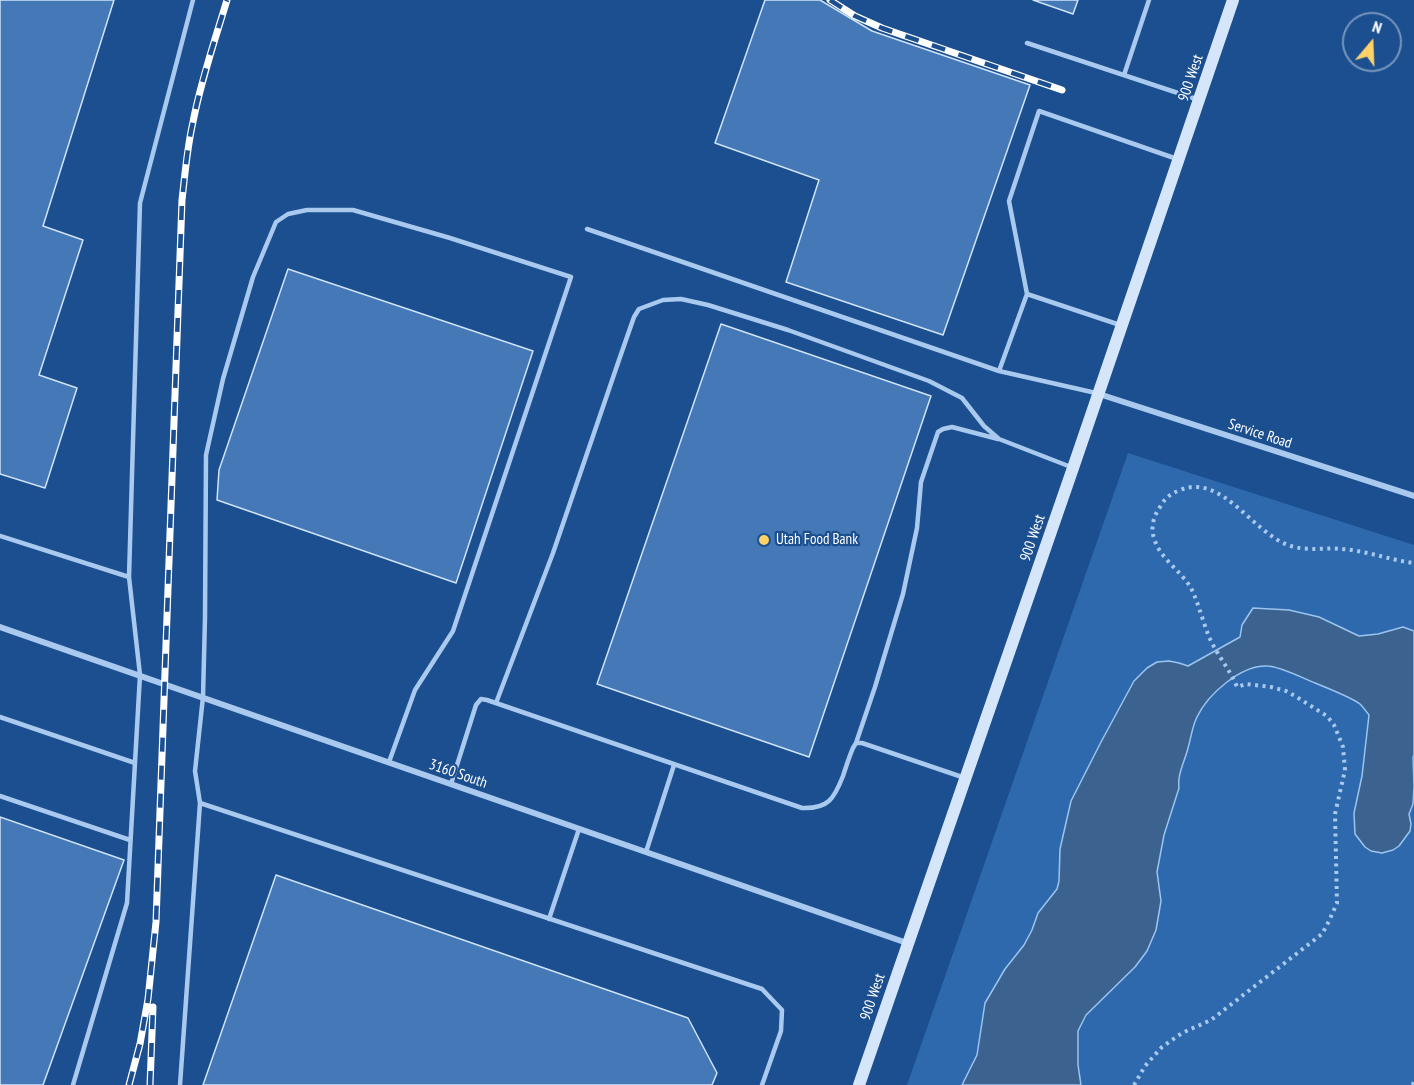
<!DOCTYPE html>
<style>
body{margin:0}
#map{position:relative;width:1414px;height:1085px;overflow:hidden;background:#1b4f8f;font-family:"PT Sans Narrow",sans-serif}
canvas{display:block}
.north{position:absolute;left:1342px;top:12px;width:60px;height:60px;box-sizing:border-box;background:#1b4f8f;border:2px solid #7695bc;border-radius:50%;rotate:19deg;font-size:16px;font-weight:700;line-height:24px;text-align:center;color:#fff}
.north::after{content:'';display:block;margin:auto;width:21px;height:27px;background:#ffd166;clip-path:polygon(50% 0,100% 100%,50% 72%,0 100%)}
</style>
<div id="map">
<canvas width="1414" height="1085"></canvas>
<div class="north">N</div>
</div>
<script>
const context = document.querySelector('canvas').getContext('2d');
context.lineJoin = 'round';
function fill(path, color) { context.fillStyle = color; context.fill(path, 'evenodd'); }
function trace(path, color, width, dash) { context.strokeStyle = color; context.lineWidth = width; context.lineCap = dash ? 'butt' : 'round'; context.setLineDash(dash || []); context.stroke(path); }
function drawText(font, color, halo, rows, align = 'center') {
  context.font = font + ' "PT Sans Narrow",sans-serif'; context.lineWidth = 4.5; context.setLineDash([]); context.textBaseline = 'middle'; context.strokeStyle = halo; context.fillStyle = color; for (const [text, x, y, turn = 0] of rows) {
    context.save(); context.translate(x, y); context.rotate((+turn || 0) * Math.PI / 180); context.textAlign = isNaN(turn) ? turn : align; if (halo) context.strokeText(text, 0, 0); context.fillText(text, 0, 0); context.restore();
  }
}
fill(new Path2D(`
 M1128,453L1414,545V1085H907Z`), '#2e69ad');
const water = new Path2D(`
 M1253,608L1289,610L1319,617L1359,636L1378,634L1403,627L1414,631V755L1413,757L1414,786L1413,804L1409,814L1411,824L1410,831L1399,846L1393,850L1382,853L1371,851L1365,847L1355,834L1354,813L1362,776L1369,715C1366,711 1363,707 1360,704C1352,698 1325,687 1315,683C1303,678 1279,666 1267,666C1241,665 1208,694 1197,717C1192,727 1191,738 1188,748C1185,761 1177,774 1179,788L1164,835L1157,872L1161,901L1156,930L1147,951L1135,967L1086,1015L1078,1031V1065L1081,1085H962L977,1055L985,1003L1005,969L1024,945L1032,930L1038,913L1057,889L1059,881L1060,849L1071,801L1101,742L1134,681L1147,668L1157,662L1169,661L1179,663L1188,666L1240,637L1242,625Z`);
fill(water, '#3c6290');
trace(water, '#9cc4f0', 1.5);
const building = new Path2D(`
 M0,0H114L43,226L83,240L39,375L77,388L45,488L0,474Z
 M765,0H820L872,31L1030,85L943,335L786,282L819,180L715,143Z
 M1033,0H1078L1073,14Z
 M288,269L533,351L456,583L217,500L219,470Z
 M721,324L931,396L809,757L597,684Z
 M0,817L124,860L43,1085H0Z
 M276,875L688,1018L717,1073L712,1085H203Z`);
fill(building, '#4478b7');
trace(building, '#cfe3fa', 1.5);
trace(new Path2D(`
 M1134,1085L1145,1066L1162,1047L1182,1033L1211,1020L1322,934L1329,921L1337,903L1335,814L1345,770L1343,747L1339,737L1334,725L1327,716L1295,696L1286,691L1271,687L1246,684L1237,687C1230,670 1218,656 1210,639C1203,623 1199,604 1191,588C1181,571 1161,559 1155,541C1150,529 1153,517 1160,507C1165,498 1170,494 1180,490C1222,473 1252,532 1288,545C1306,552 1325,547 1342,549C1367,551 1390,560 1414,563
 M1413,1085L1414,1081`), '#a9c9ee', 4, [3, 4.5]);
trace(new Path2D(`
 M1027,43L1196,99
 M1124,75L1149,0
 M587,229L999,371L1096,393
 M1027,294L1009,201L1039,111L1177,159
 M999,371L1027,294L1120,325
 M0,536L129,577L140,675L127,903L73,1085
 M129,577L140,203L193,0
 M496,703L553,553L619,360L634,317L639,309L663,300L681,299L708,305L788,330L929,381L962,398L984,426L999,439L1071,467
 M0,717L135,763
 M856,743L875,687L903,594L917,528L921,482L938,432L943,429L952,427L998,439
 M389,762L415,690L453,631L571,277L450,238L353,210H307L288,214L276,222L253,277L223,379L206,455L205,618L203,697L195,771L200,803L762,989L782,1010L781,1031L762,1085
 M451,784L476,705L481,699L487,700L802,808C828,809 834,799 843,776C846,767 849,757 853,748L856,743H862L965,778
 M0,796L130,840
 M646,852L674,765
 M549,919L579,829
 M180,1085L200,803`), '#a9c9ee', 4.5);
trace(new Path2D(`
 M1099,394L1414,496
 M0,627L907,943`), '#a9c9ee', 6);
trace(new Path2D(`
 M859,1085L1073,468L1233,0`), '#d6e6fa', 12);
const rail = new Path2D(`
 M830,0L855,16L882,28L1062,90
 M129,1085L140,1044L148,999L156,922L182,200C185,174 187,148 193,122C201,80 215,40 227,0
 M150,1085L153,1007`);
trace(rail, '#fff', 7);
trace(rail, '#1b4f8f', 4.5, [14]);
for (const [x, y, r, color] of [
 [764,540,6,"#ffd166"]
]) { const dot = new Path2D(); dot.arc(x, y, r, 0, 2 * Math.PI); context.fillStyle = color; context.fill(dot); trace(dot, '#1b4f8f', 2); }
drawText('15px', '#fff', '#1b4f8f', [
 ["900 West",1191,78,-71],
 ["Service Road",1260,434,18],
 ["900 West",1033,538,-71],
 ["3160 South",458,774,19],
 ["900 West",873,997,-71]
]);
drawText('15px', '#fff', '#1b4f8f', [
 ["Utah Food Bank",776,540]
], 'left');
</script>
